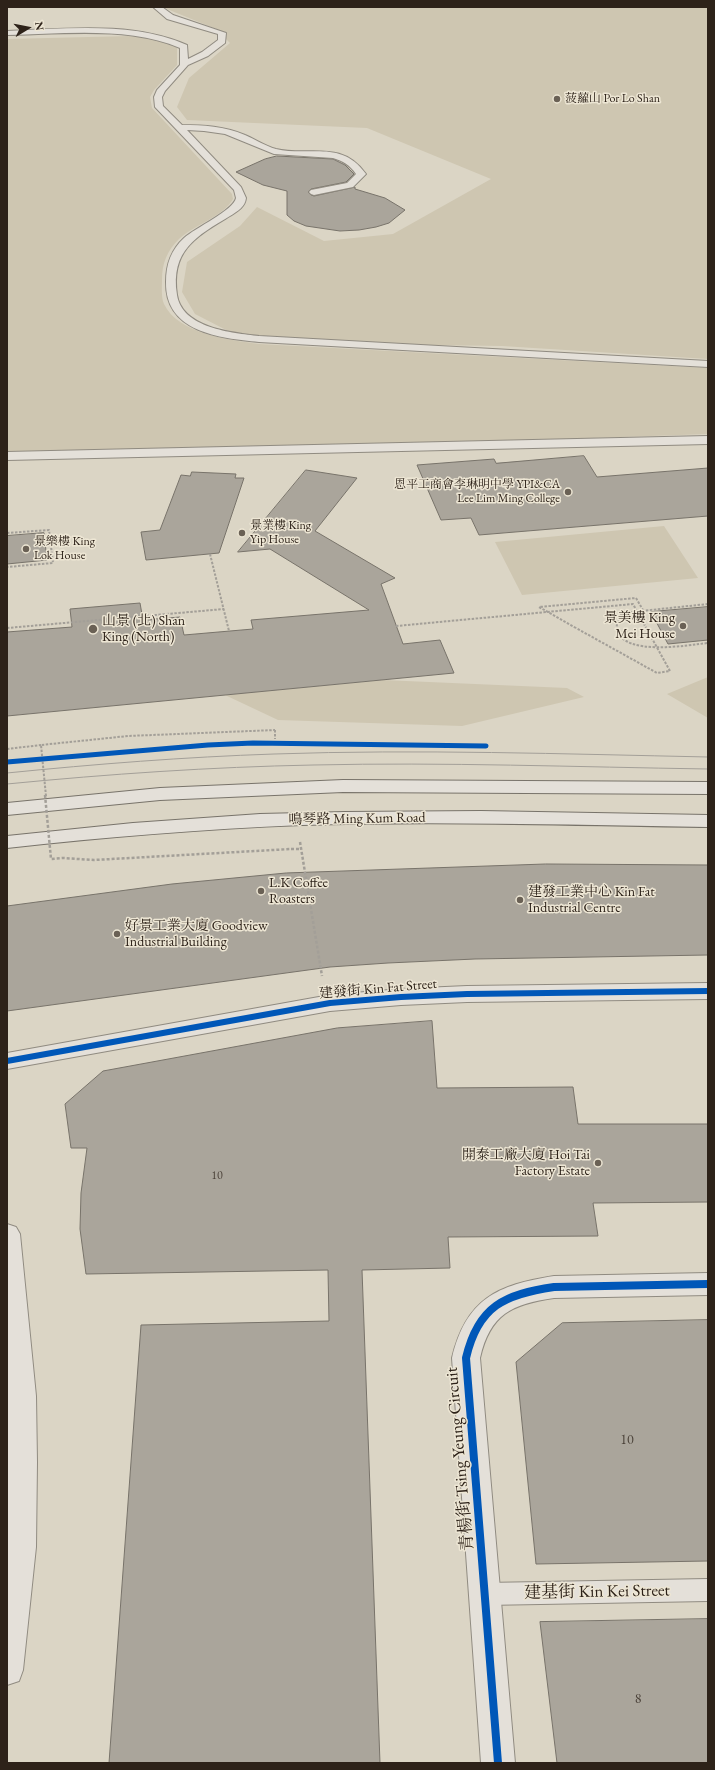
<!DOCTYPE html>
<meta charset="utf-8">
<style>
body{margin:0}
#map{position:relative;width:715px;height:1770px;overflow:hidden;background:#dbd5c5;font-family:"EB Garamond",serif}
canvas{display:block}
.frame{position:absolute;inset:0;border:8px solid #2d2219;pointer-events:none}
.north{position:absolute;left:8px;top:8px;width:40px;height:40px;-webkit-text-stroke:3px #ede6d4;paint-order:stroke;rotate:80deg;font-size:11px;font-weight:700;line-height:16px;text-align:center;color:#2d2219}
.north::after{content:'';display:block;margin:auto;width:14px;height:18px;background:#2d2219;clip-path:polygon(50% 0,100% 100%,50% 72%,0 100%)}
</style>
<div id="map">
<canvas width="715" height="1770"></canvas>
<div class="frame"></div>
<div class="north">N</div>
</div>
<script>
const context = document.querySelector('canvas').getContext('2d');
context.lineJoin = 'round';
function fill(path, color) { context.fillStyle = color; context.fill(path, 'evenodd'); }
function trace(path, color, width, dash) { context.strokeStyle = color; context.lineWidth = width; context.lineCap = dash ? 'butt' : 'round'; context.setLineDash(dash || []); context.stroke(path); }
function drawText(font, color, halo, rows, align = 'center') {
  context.font = font + ' "EB Garamond","Noto Serif TC",serif'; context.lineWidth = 3; context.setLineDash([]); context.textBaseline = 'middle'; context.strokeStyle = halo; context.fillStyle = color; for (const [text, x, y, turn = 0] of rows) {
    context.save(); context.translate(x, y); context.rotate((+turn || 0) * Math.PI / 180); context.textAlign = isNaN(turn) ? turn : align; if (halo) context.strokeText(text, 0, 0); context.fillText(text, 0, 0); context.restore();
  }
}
fill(new Path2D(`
 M162,7H708V359L502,346L290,343L232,333L195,314L182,292L187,262L240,226L257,207L324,241L393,234L491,179L367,128L187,120L177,107L189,78L230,43L216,29Z
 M130,36C146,38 164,38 177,48V65L154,90L150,97L152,108L232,194L233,199C224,216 194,225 179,239C167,251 162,263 162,280C162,287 161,297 164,304C178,334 230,340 259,344L708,368V434L534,440L7,452V39Z
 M664,526L698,578L522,595L495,542Z
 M708,677V718L667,694Z
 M383,680L567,688L584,697L462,726L278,720L225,695Z`), '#cec6b1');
const building = new Path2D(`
 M277,156L333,159L345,165L354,174L346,182L311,189L308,192L311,195L314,196L355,187V189L385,198L405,210L389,223L376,227L359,230L340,231L306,226L294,221L287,215V191L263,185L236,172L265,159Z
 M584,456L597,477L708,468V516L479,535L471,518L441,520L417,465L494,459L496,463Z
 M306,470L357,478L315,531L395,578L381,584L403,644L440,640L454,673L7,716V632L72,627L70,609L140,603L143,620L180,617L184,635L253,629L251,620L369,610L270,549L238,552Z
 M192,472L236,474L235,478H244L219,553L146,560L141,532L160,530L181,475L190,476Z
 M44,533L47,560L7,564V536Z
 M708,607V640L668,644L651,612Z
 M546,864L708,865V955L475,959L388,963L330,967L7,1011V906L172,884L286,873Z
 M432,1021L437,1088L573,1087L578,1124H708V1202L593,1203L598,1236L448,1237L450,1268L362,1270L380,1763H109L141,1325L329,1321L328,1270L86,1274L80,1229L81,1193L87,1148H71L65,1104L103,1071L337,1028Z
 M708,1320V1561L536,1564L516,1362L562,1323Z
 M708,1619V1763H557L540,1622Z`);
fill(building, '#aaa59b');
trace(building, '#78736a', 1);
const service = new Path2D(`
 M153,7H162L173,15L226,33L225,43L208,56L188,65L165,91L162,97L163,106L182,125C203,125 225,126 245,135C255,139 265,146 276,149C310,157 341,139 366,174L353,187L314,195L311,194L309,192L311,190L347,183L356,174C350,165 343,161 333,158L274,154L225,134L204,131L187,130L241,187L246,198C245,207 238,211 230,216C197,236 170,250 177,295C182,328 232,333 259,336L708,361V367L259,342C219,338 165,332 166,282C166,264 171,250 184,238C195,228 234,210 236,198L234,190L155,107L154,97L157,90L180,65V48C129,26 62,34 7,35V31C66,29 132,21 187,45L188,59L202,52L218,40V34L167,19Z
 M708,436V444L7,460V452Z
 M708,1579V1601L485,1605L476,1602L473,1594L476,1586L485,1583Z`);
const minor = new Path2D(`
 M708,983V999L467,1002L401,1005L330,1011L7,1069V1053L330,995L401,989L467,986Z
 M7,1224L16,1227L20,1234L36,1396L37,1462L36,1547L23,1670L19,1681L7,1685Z
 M708,1273V1295L554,1298C512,1304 490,1314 480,1358L515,1763H481L452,1358C466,1299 497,1285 554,1276Z`);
const secondary = new Path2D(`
 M343,780L708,782V794L343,792L160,800L7,815V803L160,788Z
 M481,811L708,815V827C573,825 437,821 302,825C204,829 105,837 7,848V836L133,823L260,814L345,812Z`);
trace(service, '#908b81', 2);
trace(minor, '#908b81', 2);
trace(secondary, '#78736a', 2);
trace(new Path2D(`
 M7,533L49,530L53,563L7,567
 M210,554L229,631
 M708,604L632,612C625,615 615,620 617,629C623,657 688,645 708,643
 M7,628L224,609
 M576,628L539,607L636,598L643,610
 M275,730V739
 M7,749L41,745`), '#a39f98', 2, [2.5, 1.5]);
trace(new Path2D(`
 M300,842L322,976
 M291,849H301`), '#a39f98', 2.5, [3, 2]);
fill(service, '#e4e0d9');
fill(minor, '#e4e0d9');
fill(secondary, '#e4e0d9');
trace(new Path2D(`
 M7,773C96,764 185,757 274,754C419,749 564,754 708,757
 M7,784C109,774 211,767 313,765C445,762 576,767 708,769`), '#a39f98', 1);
trace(new Path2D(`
 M396,626L633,604L670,671L657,673L576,628
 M46,796L41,745L128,736L275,730`), '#a39f98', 2, [2.5, 1.5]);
trace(new Path2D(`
 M45,795L51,859L63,858L94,860L291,849`), '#a39f98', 2.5, [3, 2]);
trace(new Path2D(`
 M7,762L208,745L253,743L486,746`), '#0057b8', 5);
trace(new Path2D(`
 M7,1061L330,1003L401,997L467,994L708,991`), '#0057b8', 6);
trace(new Path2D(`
 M498,1763L466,1358C478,1306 505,1294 554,1287L708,1284`), '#0057b8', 8);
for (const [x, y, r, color] of [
 [557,99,4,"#6a6155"],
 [568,492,4,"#6a6155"],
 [242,533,4,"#6a6155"],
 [26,549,4,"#6a6155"],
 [683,626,4,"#6a6155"],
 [93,629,5,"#6a6155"],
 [261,891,4,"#6a6155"],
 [520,900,4,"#6a6155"],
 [117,934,4,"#6a6155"],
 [598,1163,4,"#6a6155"]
]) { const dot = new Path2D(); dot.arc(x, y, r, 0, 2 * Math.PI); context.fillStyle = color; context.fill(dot); trace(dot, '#ede6d4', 1.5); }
drawText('12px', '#2d2219', '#ede6d4', [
 ["菠蘿山 Por Lo Shan",565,99],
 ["恩平工商會李琳明中學 YPI&CA",560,485,"right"],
 ["Lee Lim Ming College",560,499,"right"],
 ["景業樓 King",250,526],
 ["Yip House",250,540],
 ["景樂樓 King",34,542],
 ["Lok House",34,556]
], 'left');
drawText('12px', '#4c433a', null, [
 ["10",217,1176]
]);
drawText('14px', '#2d2219', '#ede6d4', [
 ["景美樓 King",675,618,"right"],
 ["Mei House",675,634,"right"],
 ["山景 (北) Shan",102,621],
 ["King (North)",102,637],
 ["L.K Coffee",269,883],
 ["Roasters",269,899],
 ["建發工業中心 Kin Fat",528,892],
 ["Industrial Centre",528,908],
 ["好景工業大廈 Goodview",125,926],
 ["Industrial Building",125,942],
 ["開泰工廠大廈 Hoi Tai",590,1155,"right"],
 ["Factory Estate",590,1171,"right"]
], 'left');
drawText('14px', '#2d2219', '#ede6d4', [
 ["鳴琴路 Ming Kum Road",357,819,-1],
 ["建發街 Kin Fat Street",378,989,-5]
]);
drawText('14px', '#4c433a', null, [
 ["10",627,1440],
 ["8",638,1699]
]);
drawText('17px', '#2d2219', '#ede6d4', [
 ["青楊街 Tsing Yeung Circuit",460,1459,-95],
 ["建基街 Kin Kei Street",597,1592,-1]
]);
</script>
